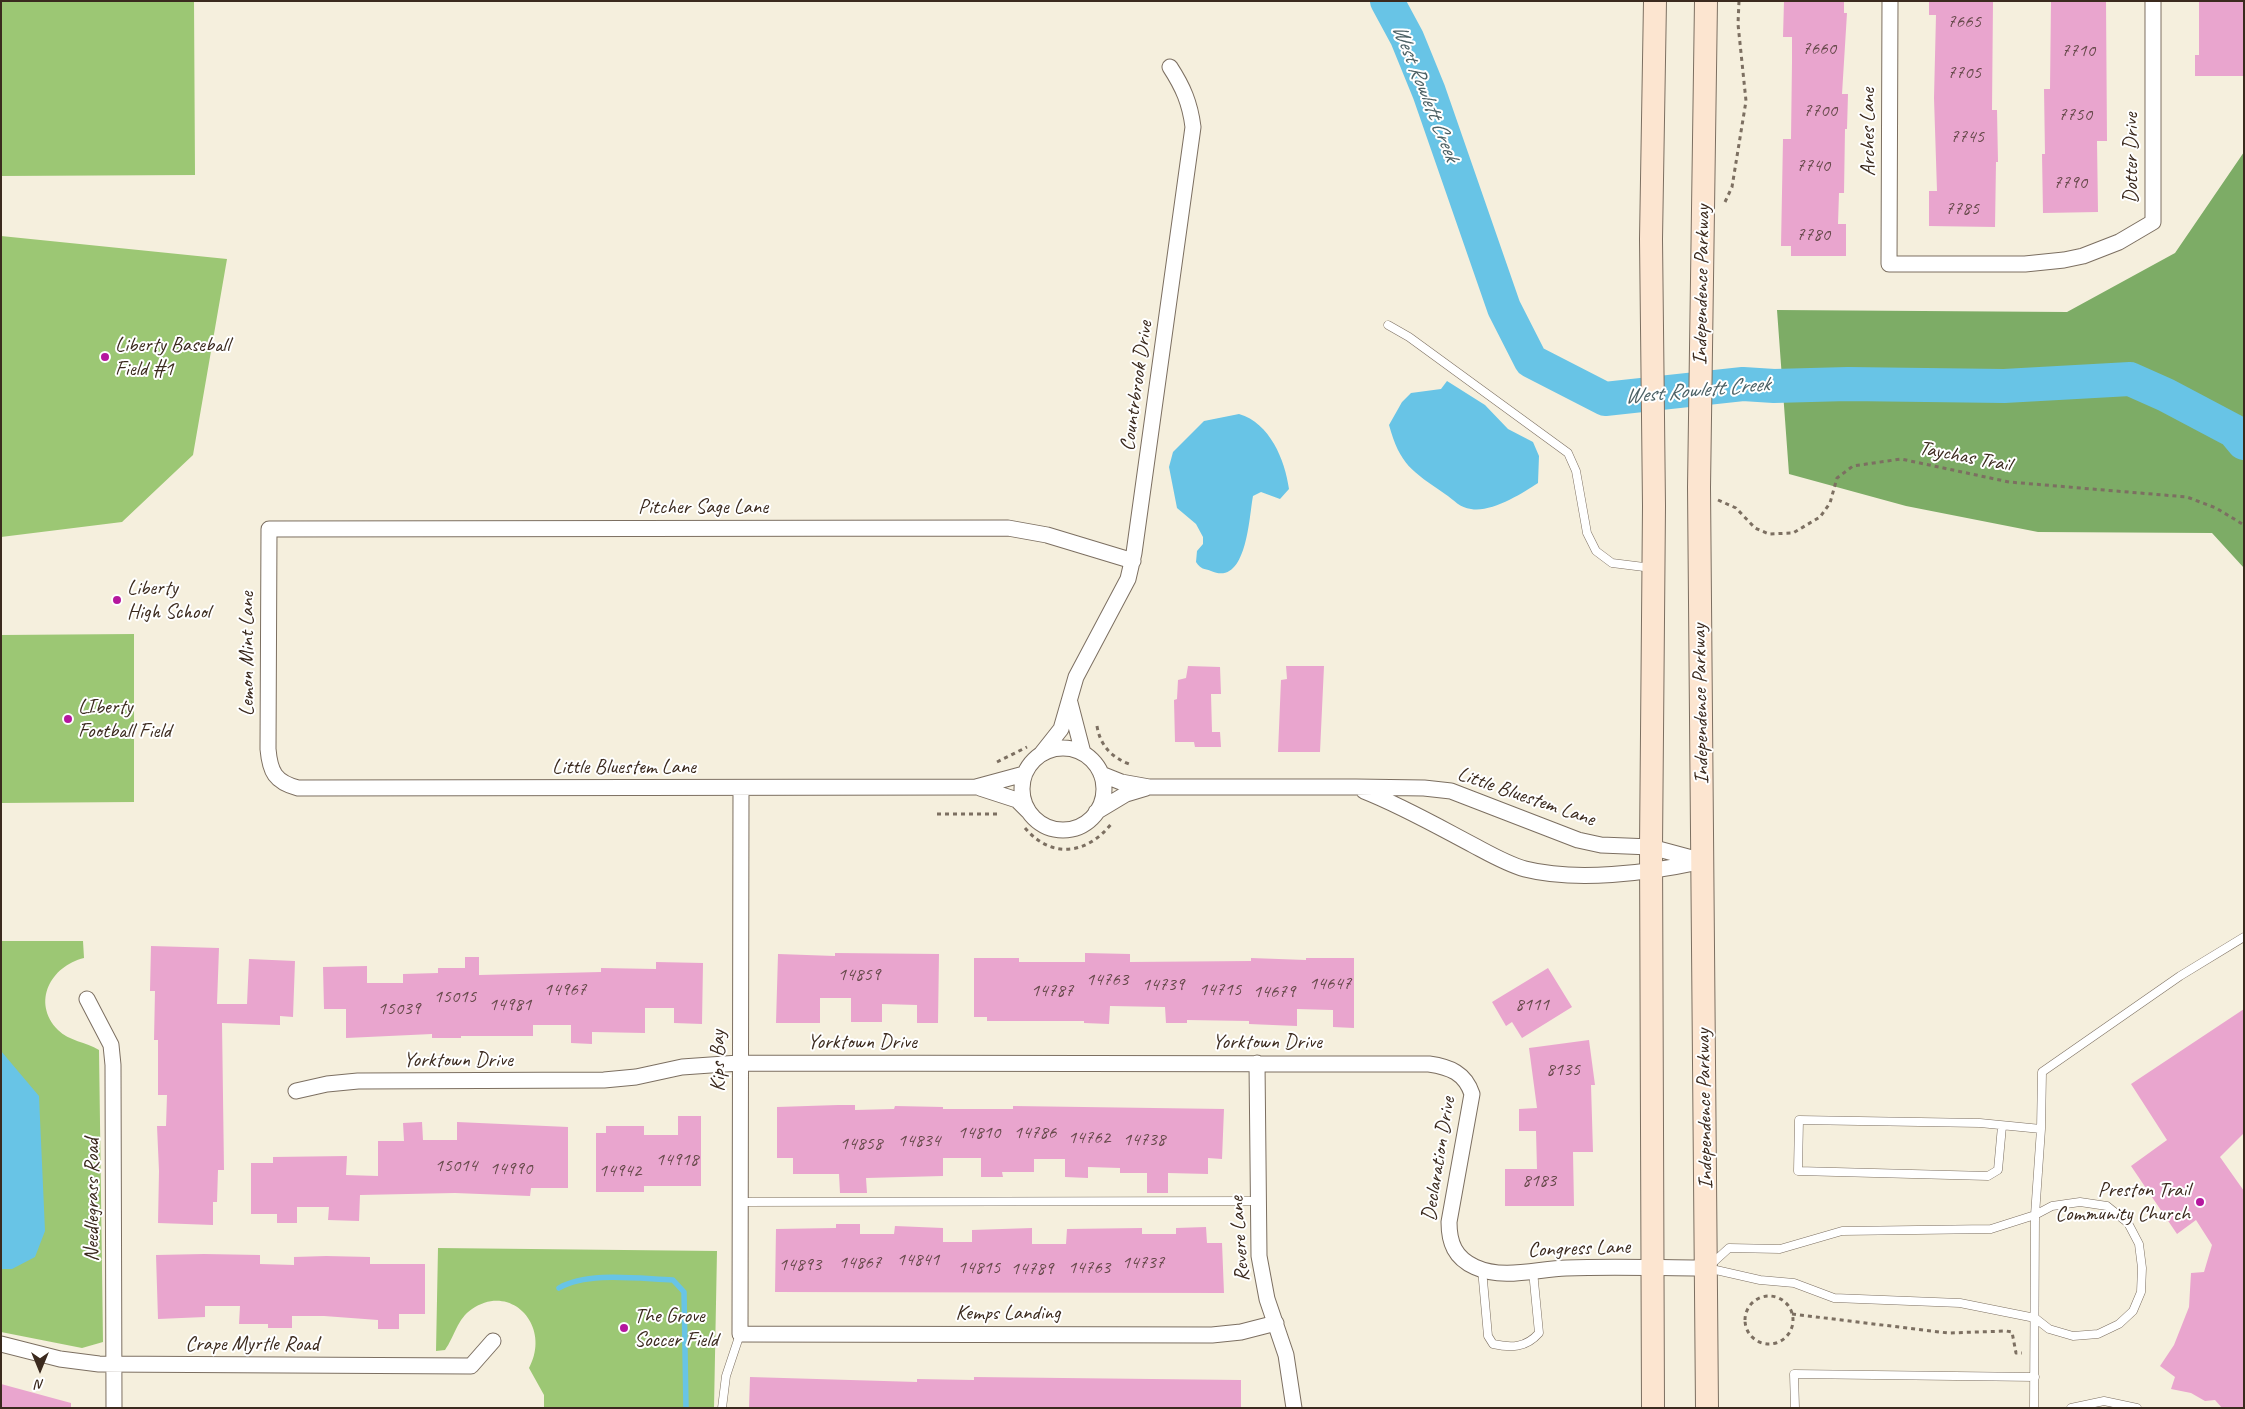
<!DOCTYPE html>
<style>
body{margin:0}
#map{position:relative;width:2245px;height:1409px;overflow:hidden;background:#f5efdd;font-family:Caveat,sans-serif}
canvas{display:block}
.frame{position:absolute;inset:0;border:2px solid #3b2a1e;pointer-events:none}
.north{position:absolute;left:15px;top:1344px;width:50px;height:50px;-webkit-text-stroke:4px #fff;paint-order:stroke;rotate:180deg;font-size:14px;font-weight:700;line-height:20px;text-align:center;color:#3b2a1e}
.north::after{content:'';display:block;margin:auto;width:18px;height:22px;background:#3b2a1e;clip-path:polygon(50% 0,100% 100%,50% 72%,0 100%)}
</style>
<div id="map">
<canvas width="2245" height="1409"></canvas>
<div class="frame"></div>
<div class="north">N</div>
</div>
<script>
const context = document.querySelector('canvas').getContext('2d');
context.lineJoin = 'round';
function fill(path, color) { context.fillStyle = color; context.fill(path, 'evenodd'); }
function trace(path, color, width, dash) { context.strokeStyle = color; context.lineWidth = width; context.lineCap = dash ? 'butt' : 'round'; context.setLineDash(dash || []); context.stroke(path); }
function drawText(font, color, halo, rows, align = 'center') {
  context.font = font + ' Caveat,sans-serif'; context.lineWidth = 4; context.setLineDash([]); context.textBaseline = 'middle'; context.strokeStyle = halo; context.fillStyle = color; for (const [text, x, y, turn = 0] of rows) {
    context.save(); context.translate(x, y); context.rotate((+turn || 0) * Math.PI / 180); context.textAlign = isNaN(turn) ? turn : align; if (halo) context.strokeText(text, 0, 0); context.fillText(text, 0, 0); context.restore();
  }
}
fill(new Path2D(`
 M194,1L195,175L1,176V2Z
 M1,236L227,259L193,455L122,522L1,537Z
 M134,634V802L1,803V635Z
 M1,941H83L84,958C51,966 31,1002 58,1030C69,1041 86,1042 99,1050L103,1342L82,1348L1,1332Z
 M438,1248L717,1251L714,1408H544V1395L529,1368C552,1326 511,1282 472,1309C457,1319 455,1336 445,1350L436,1351Z`), '#9cc774');
fill(new Path2D(`
 M2244,152V568L2212,533L2038,532L1906,506L1789,474L1777,310L2067,312L2175,253Z`), '#7dac66');
fill(new Path2D(`
 M1447,381L1485,405L1508,429L1533,442L1539,456L1538,483C1523,493 1491,513 1471,509C1460,508 1454,500 1445,494C1412,471 1400,465 1389,425L1402,402L1411,393L1441,389Z
 M1239,414C1270,423 1285,460 1289,489L1280,499L1261,492L1253,496C1249,517 1247,587 1211,571C1204,568 1201,570 1196,562L1197,551L1203,544V537L1196,524L1177,508L1169,467L1173,452L1204,421Z
 M1,1051L39,1096L45,1231L35,1257L12,1269H1Z`), '#68c4e6');
trace(new Path2D(`
 M559,1288C588,1271 640,1279 673,1280L684,1292L686,1408`), '#68c4e6', 5.5);
trace(new Path2D(`
 M1387,1L1407,38L1429,92L1504,308L1531,361L1605,399L1743,384L1774,386L1848,384L2004,386L2130,379L2166,395L2234,431L2244,443`), '#68c4e6', 34);
fill(new Path2D(`
 M1784,1H1844V13H1847L1842,94H1848L1847,129H1845L1844,193H1839L1838,224H1846V256H1791V246H1781L1783,139H1791L1792,62V37H1783Z
 M1929,1H1993L1992,110H1997L1998,162H1996L1995,227L1929,226V191H1937L1934,98L1936,15H1929Z
 M2051,1H2106L2107,141H2097L2098,212L2043,213L2042,154H2045L2044,89H2050Z
 M2199,1H2244V76H2195V55H2199Z
 M1188,666L1220,667L1221,694H1211L1212,732H1220L1221,747H1195L1194,742H1175L1174,700L1177,699L1178,680L1186,678Z
 M1286,666H1324L1320,752H1278L1281,680L1287,679Z
 M151,946L219,948L217,1004H247L249,959L295,961L293,1017L280,1016V1025L222,1023L224,1170H218L217,1202H213V1225L158,1223L159,1171L157,1126H166L167,1095H158V1040H154L155,991H150Z
 M835,953L939,954L938,1023H917V1005L882,1004V1022H851V998H820V1023H776L778,954L835,956Z
 M1085,953L1130,954V962L1251,961V958L1306,960V958H1354V1028L1333,1027V1010L1297,1009V1026L1249,1024V1021L1187,1020V1023H1166L1165,1007L1110,1006L1109,1024L1084,1023V1021H987V1017H974V958H1019V962H1085Z
 M465,957H479V975L601,972V968L656,969V962L703,963L702,1024L674,1023V1008H645V1033L592,1032V1044L571,1043V1025H533V1036H461V1038H432V1034L346,1038V1009H324L323,967L367,966V983H403V974L438,973V968H465Z
 M1548,968L1572,1007L1522,1038L1512,1022L1506,1026L1492,1002Z
 M2244,1009V1133L2220,1157L2244,1191V1408H2222L2215,1400L2205,1401L2191,1393L2171,1389L2175,1377L2160,1366L2174,1345L2189,1307L2191,1273L2204,1272L2212,1245L2196,1220L2177,1234L2131,1166L2167,1140L2131,1084Z
 M1589,1040L1595,1085H1591L1593,1152H1573L1574,1206H1505V1169H1537L1536,1131H1519V1109L1537,1108L1529,1048Z
 M838,1105H855V1110L894,1109L895,1106L943,1107V1109H1013V1106L1224,1109L1222,1159L1208,1158V1174L1168,1173V1193H1147V1173H1120V1168L1088,1167V1178L1065,1177V1159H1034V1172H1002L1003,1177H981V1158H943V1176L866,1178L867,1193H840L839,1174H793V1158H777V1107Z
 M678,1116H701V1186H644V1192H596V1133H606V1126H644V1135H678Z
 M422,1122L423,1140H457V1122L568,1127V1188H531L530,1196L455,1193L360,1195L359,1221L328,1220L329,1207H297V1223H277V1214H251V1163H273V1157L347,1156L346,1175L378,1176V1141H404L403,1123Z
 M836,1224H860V1234H894L895,1226L943,1228V1242H972V1230L1032,1228V1244H1066L1067,1229L1142,1228V1234H1176V1228L1206,1227L1207,1243H1222L1224,1293L775,1292L776,1229L836,1228Z
 M204,1254L260,1255V1264L294,1265V1257L326,1256L370,1257V1264H425V1314H399V1329H378V1320L324,1316H292V1328H268V1324H239L240,1306H205V1317L158,1319L156,1255Z
 M750,1377L917,1382V1379L974,1380V1377L1241,1380V1408H749Z
 M1,1384L71,1403V1408H1Z`), '#e9a5ce');
const lane = new Path2D(`
 M1388,325L1409,337L1568,453L1576,471L1587,533L1596,551L1612,563L1652,568
 M2002,1126L1998,1170L1988,1176L1798,1171L1799,1120L1980,1123L2041,1129
 M739,1202L1257,1201
 M2080,1202L2107,1206L2128,1223L2139,1244L2142,1268L2141,1292L2133,1311L2119,1324L2098,1334L2073,1336L2049,1329L2035,1318L1960,1303L1834,1298L1794,1283L1760,1280L1707,1268L1729,1248L1780,1249L1842,1231L1991,1229L2035,1215L2052,1206Z
 M1482,1269L1488,1336L1493,1344C1511,1348 1526,1348 1539,1333L1533,1271
 M722,1408L726,1376L740,1334
 M1795,1408L1794,1374L2035,1377
 M2034,1408L2035,1215L2041,1129L2042,1072L2180,976L2244,937
 M2071,1408L2104,1401L2137,1408`);
const street = new Path2D(`
 M1890,1L1889,264H2025L2064,260L2083,256L2119,242L2153,222V1
 M1070,703L1083,753
 M1022 789a41 41 0 1 1 82 0a41 41 0 1 1-82 0Z
 M1042,753L1061,729L1076,677L1128,579L1134,553L1193,127C1190,103 1183,87 1170,67
 M1024,774L976,787L298,788C275,782 270,772 268,749L269,529L1008,528L1047,535L1133,561
 M1101,774L1121,782L1149,787H1356L1424,788L1451,791L1578,840L1601,845L1651,847L1703,861
 M741,788L740,1334L1212,1335L1241,1332L1276,1323
 M980,788L1017,800L1028,811
 M1364,791C1402,806 1437,826 1473,845C1490,854 1507,864 1525,869C1576,882 1648,873 1699,862
 M1096,812L1126,794L1146,788
 M87,999L111,1045L113,1065L114,1408
 M1257,1063L1259,1256L1267,1299L1286,1355L1294,1408
 M296,1091L327,1084L358,1081L604,1080L636,1077L682,1067L739,1063L1429,1064C1450,1067 1465,1073 1472,1094L1449,1222C1449,1243 1455,1258 1475,1267C1503,1280 1537,1269 1566,1268C1613,1266 1660,1268 1707,1268
 M1,1344L60,1359L99,1364L471,1366L493,1341`);
const secondary = new Path2D(`
 M1706,1L1699,487L1707,1408
 M1653,1408L1651,847L1654,506L1651,239L1655,1`);
trace(lane, '#7c6f61', 9);
trace(street, '#7c6f61', 17);
trace(secondary, '#7c6f61', 24);
trace(new Path2D(`
 M1725,202L1732,187L1746,101L1738,24L1739,1
 M1718,500L1736,508L1755,528L1769,534L1793,533L1820,517L1830,503L1837,478L1853,466L1901,459L2009,482L2187,497L2216,508L2244,525
 M1097,726C1100,745 1111,757 1129,764
 M997,762L1027,747
 M937,814H1000
 M1025,828C1052,860 1088,854 1112,823
 M1745 1320a24 24 0 1 1 48 0a24 24 0 1 1-48 0Z
 M1792,1314L1948,1333L2006,1331L2012,1332L2016,1353H2022`), '#7c6f61', 3, [4, 4]);
trace(lane, '#fff', 8);
trace(street, '#fff', 15);
trace(secondary, '#fce5d0', 22);
for (const [x, y, r, color] of [
 [105,357,5,"#b5179e"],
 [117,600,5,"#b5179e"],
 [68,719,5,"#b5179e"],
 [2200,1202,5,"#b5179e"],
 [624,1328,5,"#b5179e"]
]) { const dot = new Path2D(); dot.arc(x, y, r, 0, 2 * Math.PI); context.fillStyle = color; context.fill(dot); trace(dot, '#fff', 2); }
drawText('19px', '#66494a', null, [
 ["7665",1964,22],
 ["7660",1819,49],
 ["7710",2078,51],
 ["7705",1964,73],
 ["7700",1820,111],
 ["7750",2075,115],
 ["7745",1967,137],
 ["7740",1813,166],
 ["7790",2070,183],
 ["7785",1962,209],
 ["7780",1813,235],
 ["14859",859,975],
 ["14763",1107,980],
 ["14647",1330,984],
 ["14739",1163,985],
 ["14967",565,990],
 ["14715",1220,990],
 ["14787",1052,991],
 ["14679",1274,992],
 ["15015",455,997],
 ["14981",510,1005],
 ["8111",1532,1005],
 ["15039",399,1009],
 ["8135",1563,1070],
 ["14810",979,1133],
 ["14786",1035,1133],
 ["14762",1089,1138],
 ["14738",1144,1140],
 ["14834",919,1141],
 ["14858",861,1144],
 ["14918",677,1160],
 ["15014",456,1166],
 ["14990",511,1169],
 ["14942",620,1171],
 ["8183",1539,1181],
 ["14841",918,1260],
 ["14867",860,1263],
 ["14737",1143,1263],
 ["14893",800,1265],
 ["14815",979,1268],
 ["14763",1089,1268],
 ["14789",1032,1269]
]);
drawText('21px', '#3b2a1e', '#fff', [
 ["Arches Lane",1868,132,-90],
 ["Dotter Drive",2131,158,-90],
 ["Independence Parkway",1702,285,-89],
 ["Countrbrook Drive",1137,386,-82],
 ["Taychas Trail",1965,457,11],
 ["Pitcher Sage Lane",703,507],
 ["Lemon Mint Lane",247,654,-90],
 ["Independence Parkway",1701,704,-91],
 ["Little Bluestem Lane",624,767],
 ["Little Bluestem Lane",1526,797,19],
 ["Yorktown Drive",862,1042],
 ["Yorktown Drive",1267,1042],
 ["Yorktown Drive",458,1060],
 ["Kips Bay",718,1061,-90],
 ["Independence Parkway",1705,1109,-91],
 ["Declaration Drive",1439,1159,-81],
 ["Needlegrass Road",92,1200,-90],
 ["Revere Lane",1240,1239,-94],
 ["Congress Lane",1579,1249,-2],
 ["Kemps Landing",1008,1313],
 ["Crape Myrtle Road",252,1344]
]);
drawText('21px', '#3b2a1e', '#fff', [
 ["Liberty Baseball",115,345],
 ["Field #1",115,369],
 ["Liberty",127,588],
 ["High School",127,612],
 ["LIberty",78,707],
 ["Football Field",78,731],
 ["Preston Trail",2190,1190,"right"],
 ["Community Church",2190,1214,"right"],
 ["The Grove",634,1316],
 ["Soccer Field",634,1340]
], 'left');
drawText('italic 22px', '#4b6064', '#fff', [
 ["West Rowlett Creek",1425,93,68],
 ["West Rowlett Creek",1697,391,-5]
]);
</script>
